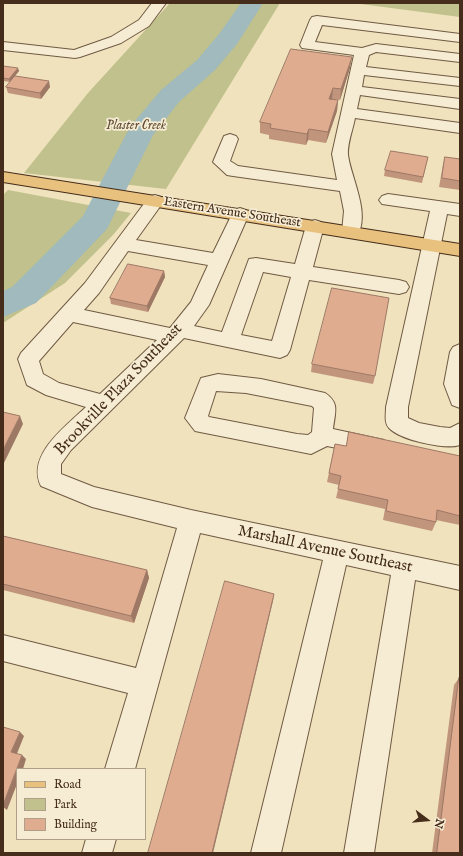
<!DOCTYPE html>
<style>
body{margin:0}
#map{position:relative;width:463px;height:856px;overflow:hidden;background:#efe2bc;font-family:"IM FELL English",serif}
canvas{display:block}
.frame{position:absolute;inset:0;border:4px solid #452c1b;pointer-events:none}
.legend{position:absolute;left:16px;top:768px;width:130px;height:72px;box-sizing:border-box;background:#f5ecd3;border:1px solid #af9f89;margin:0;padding:5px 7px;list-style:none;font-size:12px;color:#452c1b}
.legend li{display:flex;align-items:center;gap:8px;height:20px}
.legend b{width:20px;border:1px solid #af9f89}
.north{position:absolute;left:407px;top:800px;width:40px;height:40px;-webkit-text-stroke:3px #f5ecd3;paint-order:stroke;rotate:106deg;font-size:11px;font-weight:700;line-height:16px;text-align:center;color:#452c1b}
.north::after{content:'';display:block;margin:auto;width:14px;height:18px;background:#452c1b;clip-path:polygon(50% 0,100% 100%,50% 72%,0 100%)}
</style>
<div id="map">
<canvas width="463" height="856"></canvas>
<div class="frame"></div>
<ul class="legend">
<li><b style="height:5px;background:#e8c17e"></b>Road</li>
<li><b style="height:11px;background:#c0c18c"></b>Park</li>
<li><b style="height:11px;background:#e0ac90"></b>Building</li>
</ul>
<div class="north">N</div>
</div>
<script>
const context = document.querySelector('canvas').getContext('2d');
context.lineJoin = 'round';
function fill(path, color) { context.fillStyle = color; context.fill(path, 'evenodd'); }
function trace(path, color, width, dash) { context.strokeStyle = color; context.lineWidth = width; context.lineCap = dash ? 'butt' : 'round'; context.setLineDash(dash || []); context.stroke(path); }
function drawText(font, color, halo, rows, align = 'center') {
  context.font = font + ' "IM FELL English",serif'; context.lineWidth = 3.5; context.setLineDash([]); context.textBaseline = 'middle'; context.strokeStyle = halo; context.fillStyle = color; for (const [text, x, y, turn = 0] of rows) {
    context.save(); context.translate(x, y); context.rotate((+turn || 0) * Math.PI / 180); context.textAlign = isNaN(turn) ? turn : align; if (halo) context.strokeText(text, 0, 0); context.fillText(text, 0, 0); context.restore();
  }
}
fill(new Path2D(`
 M170,3H280L166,189L24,173L88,93Z
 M353,3H460V17Z
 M8,190L131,213L113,235L65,283L3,323V195Z`), '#c0c18c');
fill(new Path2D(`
 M241,3H263L237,44L215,70L179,102L153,135L107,229L36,303L3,317V291L12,287L83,216L130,127L161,90L197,60L219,34Z`), '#a0babd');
const minor = new Path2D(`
 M152,3H166L149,26L121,43L80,57L75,58L3,50V42L74,50L111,37L139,20Z
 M317,16L460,34V42L322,25L315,42L362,48L376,44L460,54V62L376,52L369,55L366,67L460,78V86L364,75L362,87L460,99V109L360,95L357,109L460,123V133L355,118C353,129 347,144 348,155C351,178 371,214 357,236L351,238L345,236L342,232L344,211L340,191L233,176L227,175L213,162L224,136L230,134L236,136L238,139L230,161L238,166L337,180L332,154L354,55L302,48L300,45L310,20L312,17Z
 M388,194L460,204V216L447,214L408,407V418L419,423L440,427L450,428L460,423V445C445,450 400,440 389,428C384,423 386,414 386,407L430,211L382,204L379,200L382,196Z
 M155,195L161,197L164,201L136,240L213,253L234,210L240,208L246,210L249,214L209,305L194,326L222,332L249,259L256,258L295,264L306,226L309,222L315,220L321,222L324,226L313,267L399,280L406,282L409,287L406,292L399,294L309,280L290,350L287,355L280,358L184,338L71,450L61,464V474L94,487L191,510L460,566V590L415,580L374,853H344L391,575L346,565L281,853H251L323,560L200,533L135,769H105L128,693L3,661V635L136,668L177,528L92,507L41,486C26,455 66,426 86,407L46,395L27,385L18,359L21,353L85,283L149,197ZM128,251L208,265L191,302L170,328L84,310L99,293ZM263,272L291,277L272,341L241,335ZM73,322L157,340L100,394L59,383L43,374L39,361Z
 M460,344V408L452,405L444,384L450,352L453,347Z
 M218,374L261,379L325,393C340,403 335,412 333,429L384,440L387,447L384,454L376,456L327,446L311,454L195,431L185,418L201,378ZM216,391L246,393L312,406L314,408L312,432L308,435L297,434L209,417L208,416Z
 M86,839H116L112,853H82Z`);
const major = new Path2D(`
 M3,172L460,244V256L3,182Z`);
trace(minor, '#705a43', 2);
trace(major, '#452c1b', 2);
fill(minor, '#f5ecd3');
fill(major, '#e8c17e');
fill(new Path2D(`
 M3,66L19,71L10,82L3,81Z
 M350,68L340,100L332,99H331L338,100L337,111L326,143L308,140L306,145L269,139V135L260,133V122Z
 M6,87H50L41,99L8,93Z
 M428,157L422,183L384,176L385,170Z
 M445,157L460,159V190L439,187L443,165Z
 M164,271L165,277L148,312L111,304L110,298Z
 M312,364L375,376L373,384L311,372Z
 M335,444L346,446L460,456V525L436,520V522L432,531L383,520L385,509L336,498L339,485L327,482Z
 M3,536L147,570L149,578L134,623L3,590Z
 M459,678L460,853H432L454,685Z`), '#c1947c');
fill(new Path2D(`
 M352,57L350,68L340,100L341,89Z
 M18,68L19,71L10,82L9,79Z
 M49,81L50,87L41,99L40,93Z
 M333,88L332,99L328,110L329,99Z
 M338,100L337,111L326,143L328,132Z
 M309,129L308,140L306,145L307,134Z
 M164,271L165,277L148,312L147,306Z
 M20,416L23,424L3,465V450Z
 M147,570L149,578L134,623L131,616Z
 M274,594L273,601L213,853H212Z
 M20,732L24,736L16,756L11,752Z
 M22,755L26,759L23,769H17Z
 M17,769V784L7,810L3,807V805Z`), '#9d7865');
const building = new Path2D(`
 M291,49L352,57L341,89L333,88L329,99L338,100L328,132L309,129L307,134L270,128L271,124L260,122Z
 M3,66L18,68L9,79L3,78Z
 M15,76L49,81L40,93L6,87Z
 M391,151L428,157L423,177L385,170Z
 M445,157L460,159V181L442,178Z
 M128,264L164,271L147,306L110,298Z
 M332,288L389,298L375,376L312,364Z
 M3,412L20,416L3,450Z
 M349,432L460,456V516L437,510L436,522L386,511L388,500L338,489L341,476L329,473L335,444L346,446Z
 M3,536L147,570L131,616L3,584Z
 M225,581L274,594L212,853H148Z
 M459,678L460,679V853H437Z
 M3,727L20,732L11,752L22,755L3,805Z`);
fill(building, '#e0ac90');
trace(building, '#9d7865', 1);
drawText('italic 13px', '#5e4a32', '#f5ecd3', [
 ["Plaster Creek",136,126]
]);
drawText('13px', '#452c1b', '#f5ecd3', [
 ["Eastern Avenue Southeast",232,213,9]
]);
drawText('16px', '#452c1b', '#f5ecd3', [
 ["Brookville Plaza Southeast",119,390,-46],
 ["Marshall Avenue Southeast",325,550,12]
]);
</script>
